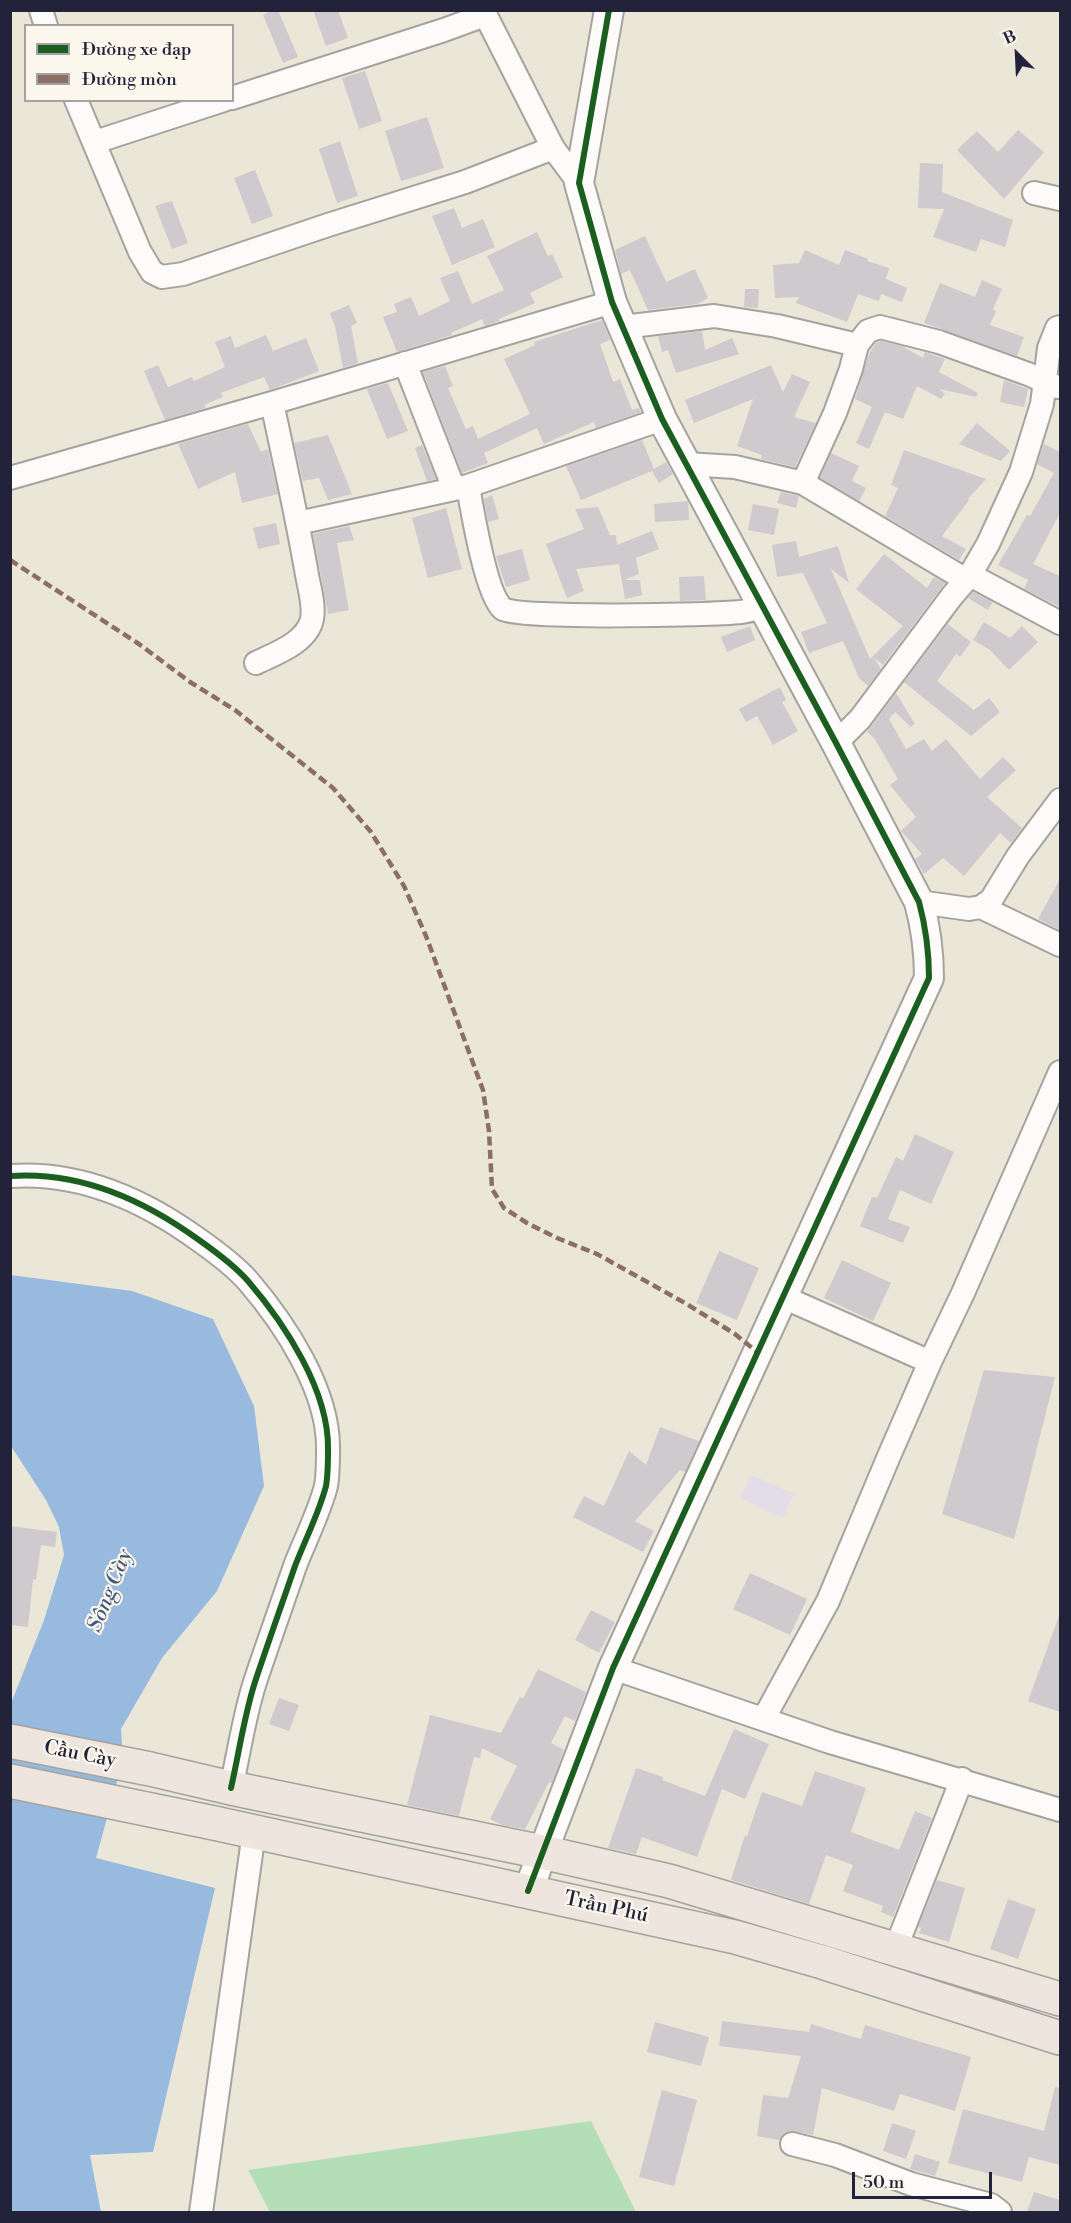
<!DOCTYPE html>
<meta charset="utf-8">
<style>
body{margin:0}
#map{position:relative;width:1071px;height:2223px;overflow:hidden;background:#eae7d9;font-family:"Libre Bodoni",serif}
canvas{display:block}
.frame{position:absolute;inset:0;border:12px solid #22223b;pointer-events:none}
.legend{position:absolute;left:24px;top:24px;width:210px;height:78px;box-sizing:border-box;background:#fbf7ec;border:2px solid #a4a2a5;margin:0;padding:8px 10px;list-style:none;font-size:18px;color:#22223b}
.legend li{display:flex;align-items:center;gap:12px;height:30px}
.legend b{width:30px;border:2px solid #a4a2a5}
.north{position:absolute;left:987px;top:24px;width:60px;height:60px;-webkit-text-stroke:4px #fbf7ec;paint-order:stroke;rotate:336deg;font-size:16px;font-weight:700;line-height:24px;text-align:center;color:#22223b}
.north::after{content:'';display:block;margin:auto;width:21px;height:27px;background:#22223b;clip-path:polygon(50% 0,100% 100%,50% 72%,0 100%)}
.scale{position:absolute;left:852px;top:2172px;width:140px;height:27px;box-sizing:border-box;border:3px solid #22223b;border-top:0;padding-left:8px;font-size:18px;line-height:21px;white-space:nowrap;color:#22223b;-webkit-text-stroke:4px #fbf7ec;paint-order:stroke}
</style>
<div id="map">
<canvas width="1071" height="2223"></canvas>
<div class="frame"></div>
<ul class="legend">
<li><b style="height:8px;background:#1b5e20"></b>Đường xe đạp</li>
<li><b style="height:8px;background:#8d6e63"></b>Đường mòn</li>
</ul>
<div class="north">B</div>
<div class="scale">50 m</div>
</div>
<script>
const context = document.querySelector('canvas').getContext('2d');
context.lineJoin = 'round';
function fill(path, color) { context.fillStyle = color; context.fill(path, 'evenodd'); }
function trace(path, color, width, dash) { context.strokeStyle = color; context.lineWidth = width; context.lineCap = dash ? 'butt' : 'round'; context.setLineDash(dash || []); context.stroke(path); }
function drawText(font, color, halo, rows, align = 'center') {
  context.font = font + ' "Libre Bodoni",serif'; context.lineWidth = 4.5; context.setLineDash([]); context.textBaseline = 'middle'; context.strokeStyle = halo; context.fillStyle = color; for (const [text, x, y, turn = 0] of rows) {
    context.save(); context.translate(x, y); context.rotate((+turn || 0) * Math.PI / 180); context.textAlign = isNaN(turn) ? turn : align; if (halo) context.strokeText(text, 0, 0); context.fillText(text, 0, 0); context.restore();
  }
}
fill(new Path2D(`
 M752,1475L794,1494L783,1518L740,1498Z`), '#e3dde9');
fill(new Path2D(`
 M591,2121L636,2212H270L248,2170Z`), '#b4dfb6');
fill(new Path2D(`
 M11,1275L132,1291L213,1319L254,1406L264,1486L217,1591L162,1658L121,1729L123,1760L96,1858L215,1888L153,2152L90,2155L101,2212H11L10,1706L44,1620L64,1555L59,1527L46,1500L11,1446Z`), '#98bade');
fill(new Path2D(`
 M273,10H278L298,57L283,63L263,15Z
 M313,10H338L348,38L326,46Z
 M365,71L382,121L359,129L342,78Z
 M427,117L444,168L401,181L385,131Z
 M1018,130L1044,152L1004,199L957,150L977,131L998,152Z
 M340,141L358,196L337,203L319,149Z
 M920,163L943,164L942,192L1013,220L1005,247L981,239L976,252L933,237L944,209L918,208Z
 M255,170L273,216L252,224L234,178Z
 M172,201L188,243L172,249L155,206Z
 M454,208L462,228L483,219L495,247L452,265L432,216Z
 M537,232L548,256L552,254L563,277L530,293L535,303L499,319V321L485,326L482,319L451,333L452,335L397,352L383,317L397,312L394,304L411,297L419,316L450,301L440,278L458,271L472,304L504,290L487,256Z
 M645,236L666,282L695,269L708,298L697,304L648,310L630,270L621,274L615,250Z
 M805,250L839,265L845,250L868,259L867,261L889,268L886,279L907,288L902,302L881,294L879,301L858,294L847,322L796,303L799,297L775,298L773,265L799,263Z
 M982,280L1002,289L993,309L996,311L990,325L1024,337L1017,356L924,323L940,283L975,297Z
 M745,289H759L758,308L744,307Z
 M349,305L357,323L351,326L358,363L343,368L335,326L330,313Z
 M602,320L610,340L600,344L613,382L620,379L632,410L639,408L641,412L596,428L594,422L544,444L537,428L484,453L488,463L462,473L423,372L445,366L453,386L448,388L466,429L473,426L478,439L530,414L504,359L535,345L534,342Z
 M702,331L705,350L732,338L739,354L676,373L668,350L662,352L658,336Z
 M266,335L273,351L306,338L319,371L270,390L264,377L221,393L223,397L204,405L206,408L165,420L144,371L158,365L168,387L192,377L194,381L225,367L215,342L231,336L235,348Z
 M881,341L902,346L923,358L925,352L945,359L939,372L978,393L976,397L939,389L945,394L941,399L917,386L903,419L885,412L869,449L856,443L872,407L855,399L869,354L876,343Z
 M771,365L783,392L792,374L810,382L794,417L816,423L795,467L761,459L762,455L737,446L753,399L694,423L685,400Z
 M1004,380L1028,389L1024,407L1000,402Z
 M388,383L408,431L387,439L367,389Z
 M977,423L1010,451L1001,461L959,444Z
 M248,424L261,452L268,449L278,494L242,503L235,472L198,489L178,444Z
 M328,435L352,494L328,500L319,478L303,481L294,443Z
 M642,440L654,469L666,462L673,474L659,483L652,471L581,500L566,466Z
 M1044,444L1060,452V513L1033,564L1060,576V607L1024,589L1028,580L998,565L1027,515L1030,516L1054,473L1037,464Z
 M422,445L436,479L427,481L415,448Z
 M904,450L986,479L968,499L969,500L942,536L966,549L959,560L885,516L898,488L891,485Z
 M831,453L859,466L852,481L866,488L859,501L820,478Z
 M781,492L799,496L796,508L777,503Z
 M492,495L499,519L488,522L484,499Z
 M688,501L689,520L655,522L654,504Z
 M753,504L779,509L774,535L748,530Z
 M598,507L610,535H616L617,545L652,531L659,549L636,558L639,574L624,580H640L642,595L625,599L619,564L576,569L584,591L567,598L546,544L584,529L575,509Z
 M446,508L462,569L428,578L412,518Z
 M276,523L280,544L258,549L253,528Z
 M349,526L354,540L337,543L349,610L328,614L313,534Z
 M796,541L799,557L838,546L849,583L831,569L870,659L903,626L856,589L884,554L927,588L934,577L945,583L883,665L874,658L881,669L868,686L859,678L843,641L809,653L801,632L827,623L803,573L777,577L772,545Z
 M522,549L530,580L506,587L496,556Z
 M704,576L706,600L680,601L679,577Z
 M973,592L993,602L988,610L968,598Z
 M984,622L1010,638L1022,626L1038,642L1009,670L990,650L973,640Z
 M948,624L971,642L960,657L956,654L937,681L974,710L989,698L1000,712L971,736L904,682Z
 M750,626L755,640L727,652L721,637Z
 M780,687L786,700L782,702L798,731L773,745L757,716L746,722L739,709Z
 M896,693L915,724L911,727L895,712L889,719L906,749L924,739L932,751L946,739L980,779L1003,757L1016,770L987,797L1022,828L1011,843L1000,833L964,876L943,858L924,874L915,859L922,854L901,831L916,817L890,785L898,779L874,738L867,732Z
 M1060,879V930L1038,919Z
 M915,1134L954,1152L931,1204L900,1190L888,1219L910,1227L903,1243L860,1226L872,1197L877,1198L896,1157L903,1161Z
 M719,1251L759,1268L737,1320L696,1303Z
 M842,1260L891,1283L873,1321L824,1298Z
 M984,1370L1055,1377L1014,1539L942,1514Z
 M660,1427L699,1441L685,1472L680,1470L635,1521L654,1531L643,1552L573,1517L584,1496L604,1506L629,1451L646,1465Z
 M10,1526L57,1532L55,1547L41,1545L36,1580L33,1579L28,1627L10,1625Z
 M750,1573L807,1599L790,1635L733,1609Z
 M591,1610L615,1622L599,1653L575,1640Z
 M1059,1616H1060V1712L1028,1701Z
 M538,1669L586,1692L575,1721L565,1716L551,1743L564,1750L552,1783L549,1782L525,1829L502,1825L490,1819L517,1766L482,1748L480,1758L474,1757L459,1816L407,1805L430,1715L501,1733L520,1697L523,1699Z
 M279,1698L299,1705L289,1731L269,1724Z
 M734,1729L769,1744L745,1799L722,1789L697,1857L642,1837L636,1854L608,1848L636,1768L663,1777L662,1780L705,1796Z
 M815,1771L866,1788L851,1832L899,1850L915,1811L932,1818L893,1917L881,1912L883,1906L843,1891L853,1865L826,1855L809,1904L731,1880L745,1835L747,1836L762,1792L802,1806Z
 M937,1880L965,1888L949,1942L919,1933L921,1928L918,1927Z
 M1008,1899L1036,1909L1018,1959L990,1949Z
 M722,2021L809,2032L811,2024L861,2039L865,2025L971,2057L955,2111L900,2094L894,2111L822,2088L813,2135L789,2131L783,2134L779,2140L757,2136L763,2095L788,2098L801,2056L719,2046Z
 M655,2022L709,2037L701,2066L647,2052Z
 M1055,2087L1060,2088V2165L1029,2157L1022,2182L948,2163L963,2109L1044,2131Z
 M662,2090L697,2100L674,2186L639,2177Z
 M892,2123L916,2131L906,2159L883,2151Z
 M915,2154L940,2162L935,2176L910,2169Z
 M1034,2192L1060,2200V2212H1027Z`), '#cfcacd');
const minor = new Path2D(`
 M41,10L46,26
 M483,10L553,148L579,183
 M232,98L444,30L485,15
 M76,100L140,252L152,272L162,277L183,274L328,225L465,182L553,148
 M95,142L224,100
 M1034,193L1060,199
 M623,327L714,316L777,326L857,345
 M405,363L454,489
 M687,464L735,467L803,483L966,580
 M10,478L272,403
 M803,483L835,413L851,369L857,345L868,331L880,327L939,342L1028,374L1057,387
 M468,486C472,509 486,595 503,609C516,619 713,615 741,612C749,611 756,609 763,606
 M298,523L468,486L662,419
 M970,575L1060,623
 M256,663C274,654 307,643 312,619C315,604 308,584 306,569C296,513 284,458 272,403L612,302
 M836,743L860,719L952,596L970,575L988,544L1021,472L1042,404L1049,348L1057,328L1060,327
 M919,902L969,909L981,907L991,900L1018,856L1060,800
 M981,907L1060,945
 M10,1176C80,1171 144,1200 199,1240C216,1252 234,1265 248,1281C285,1324 329,1391 328,1449C328,1461 328,1475 326,1486C319,1513 305,1540 295,1566C282,1604 268,1643 255,1682C244,1716 239,1753 231,1788
 M783,1297L930,1362
 M613,1668L830,1742L1060,1810
 M764,1718L828,1601L889,1456L930,1362L963,1293L1060,1072
 M895,1950L962,1779
 M792,2144L835,2155L911,2184L991,2205L1000,2212
 M201,2212L254,1832`);
const tertiary = new Path2D(`
 M528,1891L613,1668L929,978C929,951 926,928 919,902L836,743L662,419L612,302L579,183L609,10`);
const primary = new Path2D(`
 M10,1741L150,1769L231,1788L542,1852L669,1881L1060,1999
 M10,1781L214,1823L735,1937L822,1962L1060,2038`);
trace(minor, '#a4a39e', 26);
trace(tertiary, '#a4a39e', 32);
trace(primary, '#a4a39e', 36);
trace(minor, '#fcfbf9', 22);
trace(tertiary, '#fcfbf9', 28);
trace(primary, '#eee6de', 33);
trace(new Path2D(`
 M10,560L139,644L190,682L235,710L333,788L371,832L404,886L426,936L483,1090L489,1131L492,1189L504,1208L527,1223L557,1238L597,1254L685,1303L735,1334L757,1352`), '#8d6e63', 4.5, [9, 4.5]);
trace(new Path2D(`
 M10,1176C80,1171 144,1200 199,1240C216,1252 234,1265 248,1281C285,1324 329,1391 328,1449C328,1461 328,1475 326,1486C319,1513 305,1540 295,1566C282,1604 268,1643 255,1682C244,1716 239,1753 231,1788
 M528,1891L613,1668L929,978C929,951 926,928 919,902L836,743L662,419L612,302L579,183L609,10`), '#1b5e20', 6);
drawText('20px', '#22223b', '#fbf7ec', [
 ["Cầu Cày",80,1755,11],
 ["Trần Phú",606,1908,12]
]);
drawText('italic 21px', '#43577d', '#fbf7ec', [
 ["Sông Cày",111,1591,-68]
]);
</script>
